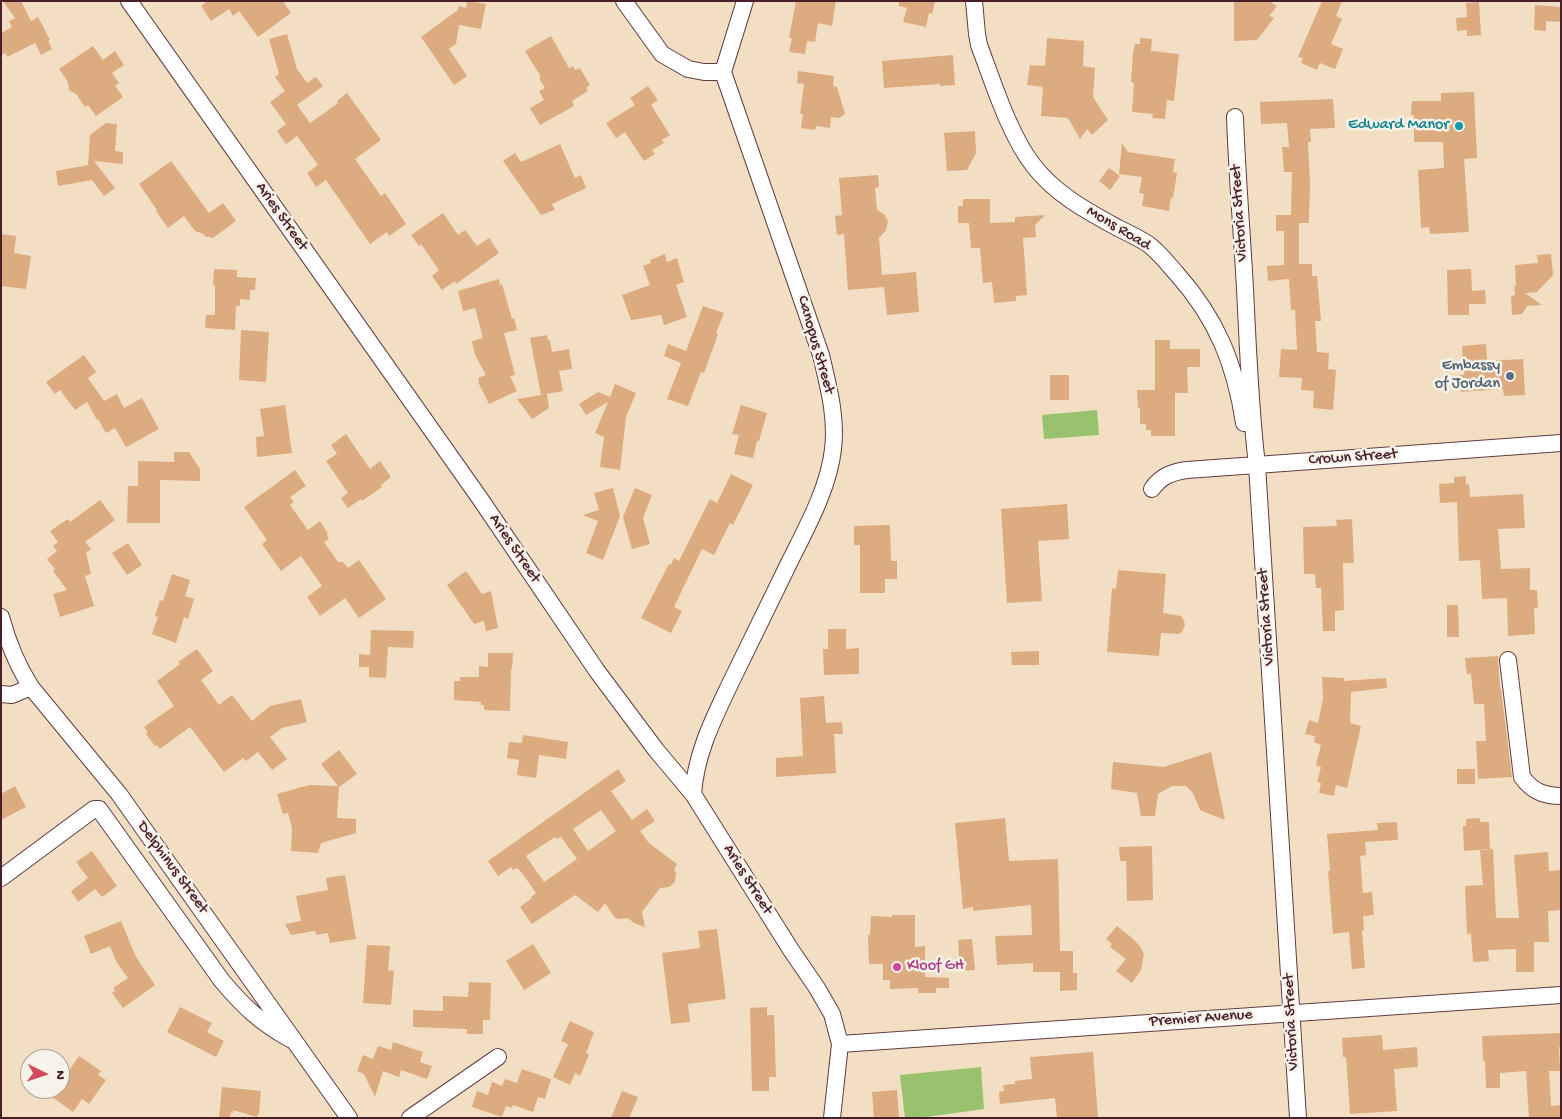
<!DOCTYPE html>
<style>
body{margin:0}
#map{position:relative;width:1562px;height:1119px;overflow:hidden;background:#f2dfc3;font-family:"Gochi Hand",sans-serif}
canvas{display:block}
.frame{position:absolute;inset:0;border:2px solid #4a1f2b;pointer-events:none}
.north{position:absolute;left:20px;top:1049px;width:50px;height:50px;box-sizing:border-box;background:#f7f3e8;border:1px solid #b29e9c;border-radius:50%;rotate:94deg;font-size:14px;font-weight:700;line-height:20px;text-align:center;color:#4a1f2b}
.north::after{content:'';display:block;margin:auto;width:18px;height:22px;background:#d1495b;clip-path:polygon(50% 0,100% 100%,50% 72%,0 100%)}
</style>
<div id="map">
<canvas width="1562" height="1119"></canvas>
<div class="frame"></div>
<div class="north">N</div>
</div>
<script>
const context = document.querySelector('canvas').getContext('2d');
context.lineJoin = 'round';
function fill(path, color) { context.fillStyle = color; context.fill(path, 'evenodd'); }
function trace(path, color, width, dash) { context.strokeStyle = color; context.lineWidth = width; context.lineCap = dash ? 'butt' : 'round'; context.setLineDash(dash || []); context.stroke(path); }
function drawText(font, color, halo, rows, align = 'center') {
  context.font = font + ' "Gochi Hand",sans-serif'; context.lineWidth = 5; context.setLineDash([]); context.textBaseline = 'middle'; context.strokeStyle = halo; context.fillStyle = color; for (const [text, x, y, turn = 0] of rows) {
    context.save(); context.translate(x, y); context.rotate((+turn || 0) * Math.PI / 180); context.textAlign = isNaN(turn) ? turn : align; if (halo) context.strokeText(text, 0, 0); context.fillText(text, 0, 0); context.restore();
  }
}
fill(new Path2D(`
 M1097,410L1099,435L1044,439L1042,415Z
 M981,1067L984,1109L919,1118H905L900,1075Z`), '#99c26e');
fill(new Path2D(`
 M3,1H21L31,21L38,17L50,40L48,41L52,49L41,55L35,43L7,57L6,53L1,55V33L12,27L9,21L15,18Z
 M208,1H283L291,13L258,37L239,11L233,16L229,9L211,21L201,6Z
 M467,1L486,4L481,29L459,25L456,44L449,49L467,76L454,85L421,37L458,10L459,6L466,8Z
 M796,1H836L832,26L818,23L815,42L807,41L805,54L789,52L792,38H789Z
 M899,1H935L932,14L929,13L926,27L903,22L907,8L899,6Z
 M1234,1H1269L1277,6L1269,16L1274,18L1257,40L1234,41Z
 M1322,1H1342L1336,16L1342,19L1331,44L1343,49L1335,69L1320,63L1317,70L1301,63L1303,58L1298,57Z
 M1479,2L1481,35L1467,36V30L1457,31L1456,18L1467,17L1466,3Z
 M1535,5L1561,7V22L1546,21V31L1534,30Z
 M287,34L297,69L307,83L316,77L323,86L297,105L310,123L337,104L338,100L347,93L381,140L355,159L381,196L385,193L406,224L389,236L387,232L370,244L326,180L316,187L307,173L318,165L297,136L286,144L277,131L286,124L270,102L285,91L275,77L279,74L269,39Z
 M551,36L569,68L573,66L575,70L580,68L590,85L586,88L588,91L572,101L574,106L540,125L530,108L544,100L539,91L545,88L539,78L541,77L525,51Z
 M1047,38L1084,41L1083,66L1095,68L1093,97L1108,120L1092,135L1087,129L1080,139L1068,118L1041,116L1043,87L1027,85L1030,65L1045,66Z
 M1140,38L1152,39L1151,51L1179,54L1174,101L1167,100L1165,119L1152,118L1153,114L1132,112L1134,83L1131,82L1133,52L1135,44H1140Z
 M93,46L103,60L115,51L124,65L112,73L119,83L115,86L123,97L96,116L88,105L85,107L76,94L69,90L68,82L59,69Z
 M953,55L955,85L940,86V84L884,88L882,61Z
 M798,71L834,76L833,86L837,87L845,114L839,118L831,117L830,128L816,126L815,130L801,128L803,114H800L804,84L797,83Z
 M648,86L658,100L651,105L670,135L662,140L664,143L652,150L655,154L644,161L625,132L616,138L606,123L635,105L630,98Z
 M1474,92L1477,158L1464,159L1469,232L1430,234L1429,227L1421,228L1418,170L1444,168L1443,142H1414V115H1411L1412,101H1441V93Z
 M1333,99L1335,128L1310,129L1311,142H1308L1310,184L1309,223H1299V264H1312V276H1317L1321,321H1315L1317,352L1329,353L1328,369L1336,370L1333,410L1313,408L1314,391L1301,390L1302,378L1279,377L1281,349L1297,350L1295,310H1291L1289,279L1268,281L1267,266L1284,265V231H1276V215H1291L1292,172H1284L1282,147H1289L1287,123L1261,124L1260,102Z
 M106,123L117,124L115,151L123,152V164L94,161L115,188L104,196L92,180L58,186L56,171L88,165L90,135Z
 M975,131L976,153L967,170L947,171L944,133Z
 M1122,143L1128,152L1175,159L1173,172L1177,173L1173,198L1171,197L1169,211L1142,206L1144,194L1139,193L1142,177L1119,174Z
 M560,144L575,178L581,175L586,188L552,204L555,210L541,215L503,161L515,153L521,162Z
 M171,161L209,213L223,203L236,221L213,238L204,236V234L195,231L184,216L168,228L156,211L157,210L139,184Z
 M1109,168L1120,176L1110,190L1099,181Z
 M878,175L879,187L875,188L877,210L884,214L888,221L886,230L879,238L882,275L916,272L919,312L887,315L884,287L848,290L844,234L837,235L835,216L842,215L839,178Z
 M963,199H990V223L1015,222V217L1045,215L1035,225L1036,237L1023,238L1027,295L1016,296V301L994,303L992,282L983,283L980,248H971L969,223H958V206H963Z
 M443,213L458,235L465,230L477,246L489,238L499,253L456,284L455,281L442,290L432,276L439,270L421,244L419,246L411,235Z
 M1,234L16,236L14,253L31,256L26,289L1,286Z
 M665,254L667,262L677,258L684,282L676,285L687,317L664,325L661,315L631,320L622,295L650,285L643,266L651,263L650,260Z
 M1551,254L1553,275L1537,292L1525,293L1542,305L1527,306L1522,314L1512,315L1511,296L1515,295L1514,285L1516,287L1515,265L1538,263L1537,255Z
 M214,269L237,270V277L256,278L255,290H250V300L240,299V306H236L235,330L205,328L206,315H215V285H213Z
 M1471,269L1472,291L1485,290L1486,304H1469V315H1448L1447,270Z
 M499,279L500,285L502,284L512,319L514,318L517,330L504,333L515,375L510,376L517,391L489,404L478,382H479L478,378L486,375L475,355L472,341L483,338L475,308L463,311L458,291Z
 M703,306L724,313L716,333L718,334L704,373L701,372L688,406L667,399L681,363L664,356L668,344L686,351Z
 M241,330L269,332L266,382L239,380Z
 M547,335L548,340H550L552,352L569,349L572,369L559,371L563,391L541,395L530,338Z
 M1155,340H1170V349H1200V367H1187L1188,393H1175V436H1151V430H1146V424H1140V408H1138L1137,390H1155Z
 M1486,344L1487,361L1523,359L1525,395L1504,396L1503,389L1461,392L1460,375H1464L1462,346Z
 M84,355L96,372L88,378L104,401L117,394L124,408L142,398L159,429L126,447L115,428L106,433L98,419L97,420L87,402L75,410L60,390L55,394L46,382Z
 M1050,375H1069V400H1050Z
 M615,384L636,393L626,417L620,470L600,467L604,437L595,433L608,402L586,415L579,404L598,392L610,397Z
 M547,394L549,408L532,419L517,399Z
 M285,405L292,453L257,457L256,437L264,436L260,409Z
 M741,405L767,413L759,441H757L753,458L734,454L739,435L732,434Z
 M346,434L370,469L380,461L391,477L381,485L382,487L362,501L361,499L348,508L341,498L348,493L326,461L337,454L331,445Z
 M174,452H189L200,469V481L160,480V523H127L128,486H138V461L174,462Z
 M295,470L306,486L290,497L294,502L290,505L308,530L320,521L328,534L327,535L329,539L324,542L338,562H343L348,568L359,560L386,599L359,618L345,598L320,616L307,597L322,586L301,556L281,571L262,544L267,540L244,507Z
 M731,474L753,485L733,525L730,523L714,555L702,549L674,607L682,611L671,633L641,618L669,564L671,565L674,558L679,561L710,499L717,503Z
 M1466,476V485L1469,484L1470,497L1523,494L1525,528L1498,529L1501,569L1530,568V590H1537L1538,608H1534L1535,634L1508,636L1507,598L1482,599L1480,560L1459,561L1457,502L1440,503L1439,484L1454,483V477Z
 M613,488L620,516L603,560L586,553L598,521L583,515L599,510L594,493Z
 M635,488L652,495L643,518L650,544L632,549L623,517Z
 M100,500L115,520L85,542L91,549L86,553L91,574L85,576L94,606L60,617L53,594L67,590L53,571L55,569L47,559L57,551L53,546L58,542L50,531L68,519L70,522Z
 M1067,504L1069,539L1038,541L1042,601L1007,603L1001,509Z
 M1352,519L1354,563H1343L1344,610L1335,611V631H1323L1321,588H1316L1315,574H1304L1303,527L1337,526L1336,520Z
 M890,525L891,561H897V579H885V593H860V545H854V526Z
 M128,543L142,565L127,575L112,553Z
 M1118,570L1166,574L1163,613L1181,616L1184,621L1185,625L1182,632L1179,634L1161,633L1159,656L1107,652L1112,588L1116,589Z
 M466,571L482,594L491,591L498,628L486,631L484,621L474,624L447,585Z
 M172,574L190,580L185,596L194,599L188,619L184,617L176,643L152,634L158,617L155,616L160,600L163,601Z
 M1447,605H1458L1459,637H1447Z
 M828,629H846V649L859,648V674L824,675L823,649H828Z
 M371,630L414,631L413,648L388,647L386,678L369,677V667H359V654L370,655Z
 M197,649L213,671L201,680L219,705L232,695L252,721L270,706L301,699L307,722L282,728L270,737L287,759L272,770L258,752L246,761L243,758L224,772L190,727L160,749L157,745L155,746L146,734L148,732L144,727L174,706L157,681L180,664L178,662Z
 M1039,651V665H1012L1011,652Z
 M488,653H513L512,669H511L510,711L484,710V705H481V702L454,700V681H460V677H479V666L488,667Z
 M1498,656L1500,689H1501L1512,777L1478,779L1476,741H1486L1484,704H1474L1471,674H1467L1465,658Z
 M1322,677L1344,678V681L1386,678L1387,688L1351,692L1350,723L1361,726L1347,788L1336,785L1334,796L1319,793L1321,783L1317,782L1321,767L1316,765L1321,745L1314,742L1315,736L1305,734L1309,720L1318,723L1323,699Z
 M824,696L826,723L842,722L843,734H834L836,773L776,777V758L803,756L800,698Z
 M523,735L568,742L566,759L539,755L536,778L517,775L519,760L507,758L509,742L522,743Z
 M339,750L357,774L339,787L337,818L356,819V833L321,843L318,853L291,851L292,828L288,813L283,814L277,794L309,785L338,786L321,764Z
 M1211,752L1225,820L1200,810L1193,793L1186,786H1172L1158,794L1155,816H1141L1137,793L1111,789L1113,762L1164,767Z
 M618,769L626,781L611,791L632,820L647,809L655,821L640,831L649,843L677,864L674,869L676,873L675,882L669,887L660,888L642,912L645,927L634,923L628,918L619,919L615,918L605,903L598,912L575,895L532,924L520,907L532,898L531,897L536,893L522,873L517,868L513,870L511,867L498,876L488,861ZM601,810L616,831L588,851L573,829ZM555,837L557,839L561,837L577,859L544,882L526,856Z
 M1457,769H1475V784H1457Z
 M15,786L26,807L1,820V794Z
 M1005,818L1009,861L1058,859L1060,951H1073V973H1077V990L1060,991V972H1033V963L997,965L995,936L1032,935L1031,905L973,911V907L963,909L955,823Z
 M1480,818V822H1489L1490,849L1464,851L1463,826H1466V819Z
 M1397,822L1398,840L1365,842L1366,855L1360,856L1363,893L1372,892L1374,915L1363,916L1364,930L1362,931L1365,968L1352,969L1349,932L1333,934L1328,871H1330L1327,834L1378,830L1377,823Z
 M1152,846L1153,900L1127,901L1126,861H1120L1119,847Z
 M1493,849L1496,918H1519L1514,855L1548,852L1549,871L1561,870V910L1548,911L1549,942H1534V972H1516V949L1488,950L1489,961L1473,962L1471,934H1467L1465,886L1483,885L1480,850Z
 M92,851L117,886L102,897L95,889L78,902L71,891L88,878L76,862Z
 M345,875L356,939L330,943L328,933L316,935L315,931L291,935L285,924L301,921L296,896L328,890L326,878Z
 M892,915H915V947L925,946V977L949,978V988H936V993H918V988L890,989V980H883V964H869L868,935H870L871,916L892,917Z
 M121,921L136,957L155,985L123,1008L112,993L115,991L113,988L128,978L117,963L110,946L91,954L84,936Z
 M1117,926L1132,938L1139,945L1144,954L1141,970L1132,983L1116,971L1126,959L1110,947L1112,944L1106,939Z
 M717,929L726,999L688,1004L690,1022L671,1024L662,953L700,948L698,931Z
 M972,939L975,970L960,971L958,940Z
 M533,944L551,973L524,990L506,961Z
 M367,945L390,946L388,970L394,971L391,1005L363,1003Z
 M469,982L491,983L490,1020H483V1034H467V1029L413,1027V1010L443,1011V996L468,997Z
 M180,1007L212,1023L207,1032L224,1041L216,1057L167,1032Z
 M767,1007V1015H774L776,1077H769V1091H752L750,1008Z
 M570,1021L594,1032L586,1053L589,1055L580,1076L575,1073L570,1085L553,1077L568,1044L561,1041Z
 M1561,1033V1047H1559L1560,1071H1549L1551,1106L1561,1105V1118H1529L1526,1071L1500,1073V1088H1486L1485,1061H1483L1482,1036Z
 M1382,1035L1383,1050L1417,1047L1418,1067L1394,1069L1397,1111L1350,1114L1346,1057H1343L1342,1038Z
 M393,1042L423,1052L420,1062L432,1066L427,1079L401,1070L399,1077L383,1071L375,1097L364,1074L357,1071L363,1055L373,1059L378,1046L391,1050Z
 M1093,1052L1098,1118H1057L1055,1098L1000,1104L999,1092L1004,1091L1003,1085L1015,1084V1081L1032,1079L1030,1057Z
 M79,1056L101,1071L98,1075L106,1080L89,1104L82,1099L73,1112L52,1097L57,1089H60V1084Z
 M522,1069L551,1079L545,1099L538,1097L533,1112L513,1105L512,1108L506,1106L502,1117L472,1107L477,1091L488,1095L492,1082L502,1086L505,1079L517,1083Z
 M222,1087L261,1091L259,1114H258L257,1117L233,1110V1113L231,1112L230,1118H219Z
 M897,1090L899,1118H874L872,1092Z
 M622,1091L638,1097L629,1118H611Z`), '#dcab80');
const minor = new Path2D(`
 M129,1L481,500L597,671L656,750L693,794L791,950L817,988L832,1014L840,1044L832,1118
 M624,1L662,54L688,69L704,72H723
 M974,1L977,34L979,45C993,82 1009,134 1033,165C1055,194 1087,211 1118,228C1128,233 1139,238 1148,244C1159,252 1168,264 1177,274C1217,319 1235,364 1244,423
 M1235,117C1237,175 1242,232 1245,289C1248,348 1250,407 1257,465L1298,1118
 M1152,489C1161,476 1172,472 1187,470L1561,443
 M1,617C8,643 17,665 31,687L119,794L349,1118
 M1508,660L1522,777C1532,791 1544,796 1561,796
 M1,694L12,695L31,687
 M693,794C696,753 713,720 730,684C750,643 770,602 790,561C807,527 829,487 833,449C837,417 828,385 821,355L723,72L745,1
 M1,878L94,809H99L222,981C244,1007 260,1022 290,1039
 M840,1044L1561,995
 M410,1118L498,1057`);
trace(minor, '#633c42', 18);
trace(minor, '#fff', 16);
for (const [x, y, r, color] of [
 [1459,126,5,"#0f9aa8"],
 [1510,376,5,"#5c6f8a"],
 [897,967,5,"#d1479c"]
]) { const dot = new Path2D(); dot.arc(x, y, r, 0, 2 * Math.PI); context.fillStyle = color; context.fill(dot); trace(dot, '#f7f3e8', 2); }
drawText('16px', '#0d838f', '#f7f3e8', [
 ["Edward Manor",1449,126]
], 'right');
drawText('16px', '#4a1f2b', '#f7f3e8', [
 ["Victoria Street",1240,213,-94],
 ["Aries Street",281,217,55],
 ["Mons Road",1118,229,31],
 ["Canopus Street",815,345,74],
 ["Crown Street",1353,458,-4],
 ["Aries Street",514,549,56],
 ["Victoria Street",1267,617,-94],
 ["Delphinus Street",172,868,54],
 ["Aries Street",747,880,58],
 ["Premier Avenue",1201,1019,-4],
 ["Victoria Street",1292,1022,-93]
]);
drawText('16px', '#4e5e75', '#f7f3e8', [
 ["Embassy",1500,367],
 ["of Jordan",1500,385]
], 'right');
drawText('16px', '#b23c85', '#f7f3e8', [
 ["Kloof GH",907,967]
], 'left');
</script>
